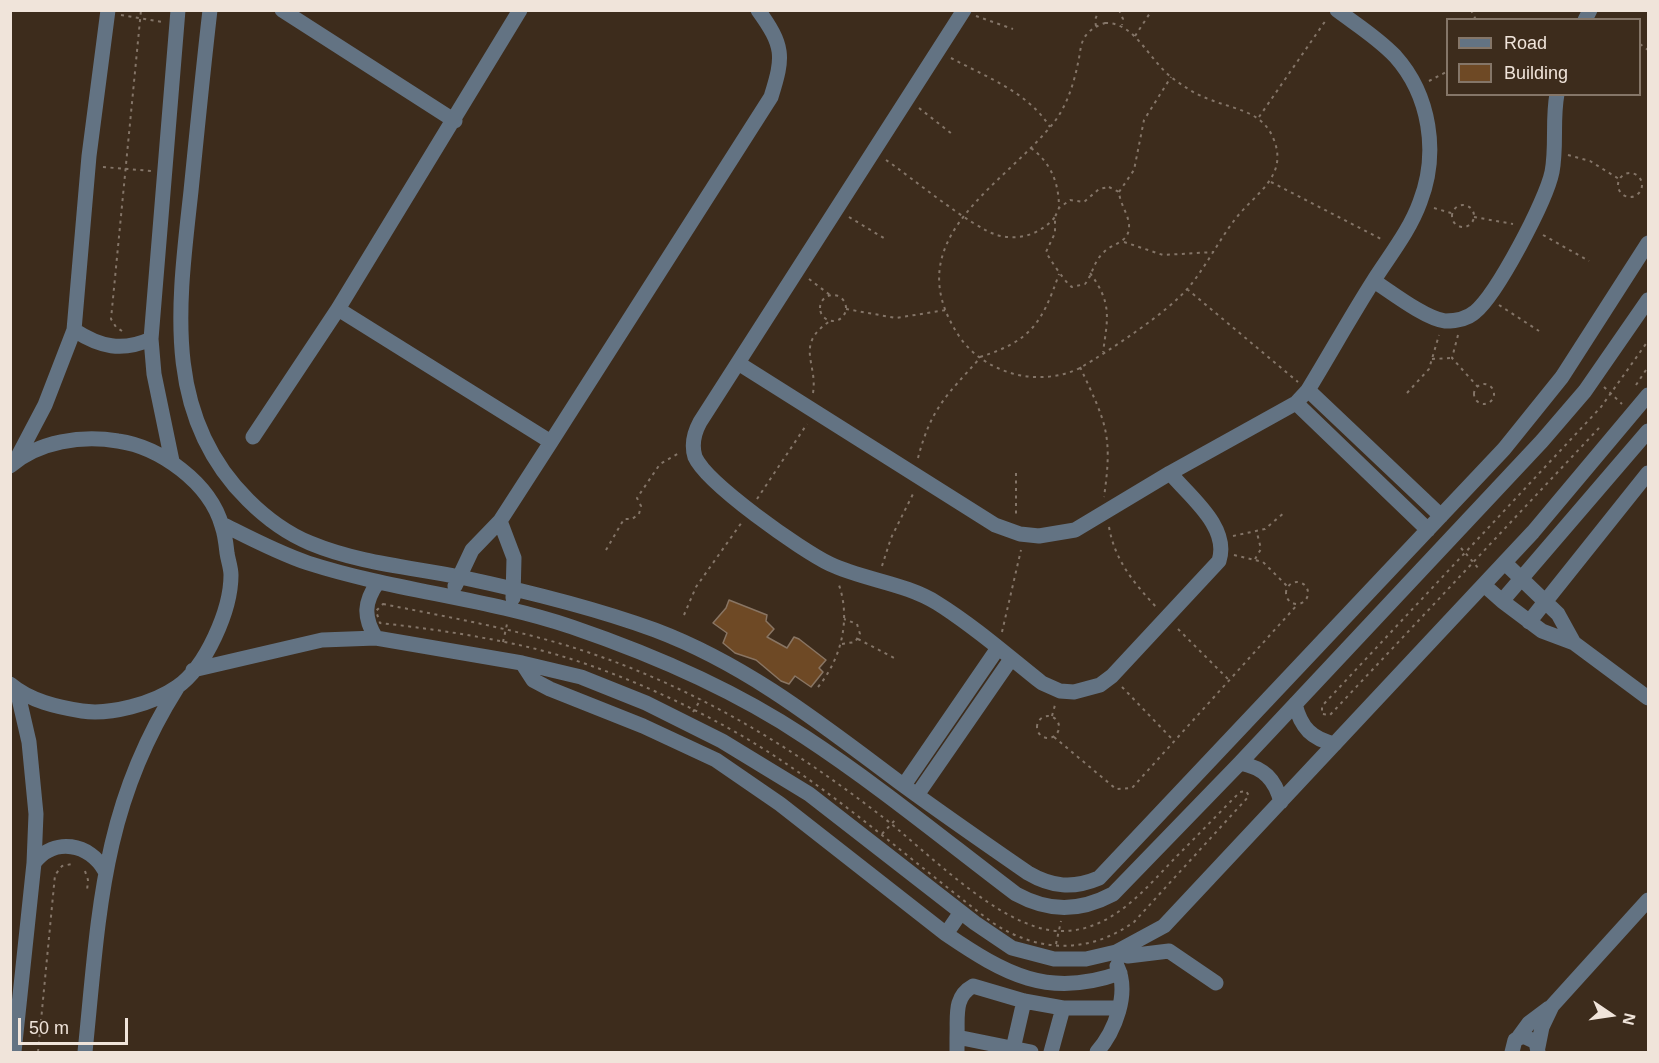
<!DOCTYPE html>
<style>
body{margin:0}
#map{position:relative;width:1659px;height:1063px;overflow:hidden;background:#3d2c1c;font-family:Arial,sans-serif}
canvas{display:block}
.frame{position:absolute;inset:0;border:12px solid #f0e4da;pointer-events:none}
.legend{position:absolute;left:1446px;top:18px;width:195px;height:78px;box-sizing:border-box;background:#3d2c1c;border:2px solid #857668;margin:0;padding:8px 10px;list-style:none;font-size:18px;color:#f0e4da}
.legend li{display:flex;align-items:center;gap:12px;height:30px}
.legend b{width:30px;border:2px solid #857668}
.north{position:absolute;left:1581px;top:985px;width:60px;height:60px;-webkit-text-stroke:4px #3d2c1c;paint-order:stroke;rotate:103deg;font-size:16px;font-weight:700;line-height:24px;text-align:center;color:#f0e4da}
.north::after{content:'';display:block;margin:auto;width:21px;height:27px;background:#f0e4da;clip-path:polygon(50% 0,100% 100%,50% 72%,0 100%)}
.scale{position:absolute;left:18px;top:1018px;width:110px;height:27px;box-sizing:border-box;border:3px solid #f0e4da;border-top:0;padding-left:8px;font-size:18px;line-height:21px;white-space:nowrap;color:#f0e4da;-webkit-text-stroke:4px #3d2c1c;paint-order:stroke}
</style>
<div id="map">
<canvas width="1659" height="1063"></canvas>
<div class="frame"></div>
<ul class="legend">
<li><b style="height:8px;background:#637383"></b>Road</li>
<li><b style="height:16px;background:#6e4925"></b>Building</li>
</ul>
<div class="north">N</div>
<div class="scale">50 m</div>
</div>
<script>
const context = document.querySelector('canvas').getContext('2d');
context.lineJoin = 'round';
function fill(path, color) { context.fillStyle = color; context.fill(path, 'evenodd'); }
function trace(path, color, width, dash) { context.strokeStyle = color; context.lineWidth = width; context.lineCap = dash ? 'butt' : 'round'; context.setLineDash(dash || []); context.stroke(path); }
const building = new Path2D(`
 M729,600L767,615L766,621L774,629L767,637L787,648L794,637L799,639L826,660L819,668L823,672L811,687L795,676L789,684L781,681L756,660L735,653L723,643L727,633L713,623L726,608Z`);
fill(building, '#6e4925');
trace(building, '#897563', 1.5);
trace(new Path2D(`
 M1119,10L1123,19L1122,25
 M1471,10L1476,20
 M121,15L162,22
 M976,16L1013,29
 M1105,23C1136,22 1149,62 1175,80C1186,88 1197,95 1211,100C1236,110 1263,111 1274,140C1288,176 1256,193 1236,218C1219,240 1207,265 1189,287C1167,313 1110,350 1080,368C1068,374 1054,377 1040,377C1010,378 976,362 959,336C894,238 1005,186 1055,121C1067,105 1074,83 1078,63C1080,55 1080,46 1084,38C1089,30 1096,26 1105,23Z
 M1096,26L1095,20L1099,10
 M1135,36L1152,10
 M1640,44L1648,50
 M951,58C986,77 1028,92 1050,127
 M1429,81L1448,71
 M919,108L952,134
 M1259,117L1326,20
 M1031,148C1051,163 1059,183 1059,208
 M1568,155L1590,161L1619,179
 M886,160C911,177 971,227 997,235C1018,241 1040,235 1055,217
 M103,167L151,171
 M1618 185a12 12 0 1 1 24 0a12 12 0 1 1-24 0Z
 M1271,182L1383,240
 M1109,187L1119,192C1120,205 1130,216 1129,228C1128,243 1113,243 1104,252C1093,262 1093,274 1085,284L1072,287C1067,285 1049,258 1046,252L1055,233V217L1059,208L1070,200L1084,202L1099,189Z
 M1119,192L1134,170L1144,120L1171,77
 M1452 216a11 11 0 1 1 22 0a11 11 0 1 1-22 0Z
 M1434,208L1451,213
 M849,217L887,240
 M1474,217L1513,224
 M1543,235L1589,261
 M1124,242L1163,255L1214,252
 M1090,273C1112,303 1108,317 1103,352
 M809,279L830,295
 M1187,289L1298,382
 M820 308a13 13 0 1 1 26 0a13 13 0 1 1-26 0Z
 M1499,305L1539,331
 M846,309L896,318L946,310
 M122,331L116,327L111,319L141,10
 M1458,335L1452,358L1477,386
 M980,357C1031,341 1042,323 1059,274
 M1432,359L1452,358
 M1080,367C1106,423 1113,434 1104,497
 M1474 394a10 10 0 1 1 20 0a10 10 0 1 1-20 0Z
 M1636,385L1648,367
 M1604,387L1622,404
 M813,393C818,363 794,345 830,321
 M1407,393L1429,369L1439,335
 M1599,428L1330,715L1322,714V706L1601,407L1648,341
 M918,458C931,408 947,395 980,358
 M1016,473V518
 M757,499L807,424
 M1109,527C1115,561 1134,583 1157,608
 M1233,536L1265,529L1285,512
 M1461,548L1479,569
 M606,550L624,519H632L639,514L641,506L637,498L660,464L679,453
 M1234,555L1263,562L1288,587
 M1255,559L1261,549L1257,533
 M882,566L891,538L914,492
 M1286 593a11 11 0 1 1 22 0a11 11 0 1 1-22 0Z
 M383,604C448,617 515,629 578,649C690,685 788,744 880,815C926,850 999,928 1058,931C1111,933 1144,890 1177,856C1198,835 1219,813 1240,792L1246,791L1249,796L1134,922C1089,954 1039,953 993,923C924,871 859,813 788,765C714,714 607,664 519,645C473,635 426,628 380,623L376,611Z
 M684,615L696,587L742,522
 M1178,629L1229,680
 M1002,632L1021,550
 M858,639L896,659
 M503,642L507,624
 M842,644L855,642L860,634L857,624L844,619
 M818,687C841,659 851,620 839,585
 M1122,687L1174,741
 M693,712L701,699
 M1037 727a11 11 0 1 1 22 0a11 11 0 1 1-22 0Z
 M1052,716L1055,705
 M1054,737L1116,789L1132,788L1298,604
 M882,834L895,820
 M85,871L88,880L87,891
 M1056,944L1061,921
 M38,1052L55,875L62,866L72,864`), '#847568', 2, [3, 4.5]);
trace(new Path2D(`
 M210,10C203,70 197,131 191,191C179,301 161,414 248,500C266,518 286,533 310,543C358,563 409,567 460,577C526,591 592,607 655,630C748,665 824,726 903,785C944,815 986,844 1028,873C1052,887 1073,889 1099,878L1504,449L1562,377L1648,243
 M282,10L455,121
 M964,10L700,422C694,433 691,444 695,457C707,484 801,550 830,564C864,580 905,583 937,603C974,626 1008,656 1042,683L1060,691L1074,692L1100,685L1112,676L1219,561C1230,527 1190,497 1170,473
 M1585,20L1590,10
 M1374,281C1391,292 1426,319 1445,321C1456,321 1467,319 1475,312C1497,294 1546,201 1552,172C1557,146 1552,120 1557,94
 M338,309L551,442
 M74,330C100,347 122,352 151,339
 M738,363L995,525L1020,534L1039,536L1075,530L1170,473L1296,403L1308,390C1330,354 1351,316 1374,280C1390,255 1410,230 1420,202C1439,153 1430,95 1395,56C1378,38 1357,25 1337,10
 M1308,390L1441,516
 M1296,403L1428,530
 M253,437L338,309L520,10
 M172,461L154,374L151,339L178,10
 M15,462L45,405L74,330L89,156L108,10
 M10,466C39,441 82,435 118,441C160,447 210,483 222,526C225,534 226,544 227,553C228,560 231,568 231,575C231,610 206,667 177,687C153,704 110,715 82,711C57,707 30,701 10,684
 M500,521L514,558L513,598
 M222,524C250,538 278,553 308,563C395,591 486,598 572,627C654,655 733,689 805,737C878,785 946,841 1016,894C1049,912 1079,912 1113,894L1240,763L1542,441L1585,391L1648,300
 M1505,563L1558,614L1574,643
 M1484,585L1502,601L1648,431
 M455,586L472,550L500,521L551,442L771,97C784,56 784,46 758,10
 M1502,601L1542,631L1574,643L1648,698
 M1529,622L1648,473
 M376,638C363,617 364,602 378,582
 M522,663L533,680L550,689L643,726L716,760L780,804L946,934L961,912
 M193,670L322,640L376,638L522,663L581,677L646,703L722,741L809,794L975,923L1012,948L1054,959H1086L1116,952L1164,926L1533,532L1648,395
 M1295,704C1301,728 1312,739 1335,744
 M1240,763C1264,768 1275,779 1281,802
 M904,785L998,648
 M917,795L1011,659
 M34,863C54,837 90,843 105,871
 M946,934C1005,974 1048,999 1120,973
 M1118,953L1128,956L1169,951L1216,983
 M957,1037C958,1017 953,997 973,986L1024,1001L1063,1008H1119
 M1518,1038L1529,1023L1549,1008
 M1538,1047L1542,1027L1552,1006L1648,900
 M1013,1049L1024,1001
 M14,1052L34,863L36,814L29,742L17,690
 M85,1052C99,915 101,808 177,688
 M957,1052V1037L1031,1052
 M1051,1052L1063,1008
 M1097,1052C1115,1031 1130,993 1117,966
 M1512,1052L1515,1040L1523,1036L1536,1042L1538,1052`), '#637383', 15);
</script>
